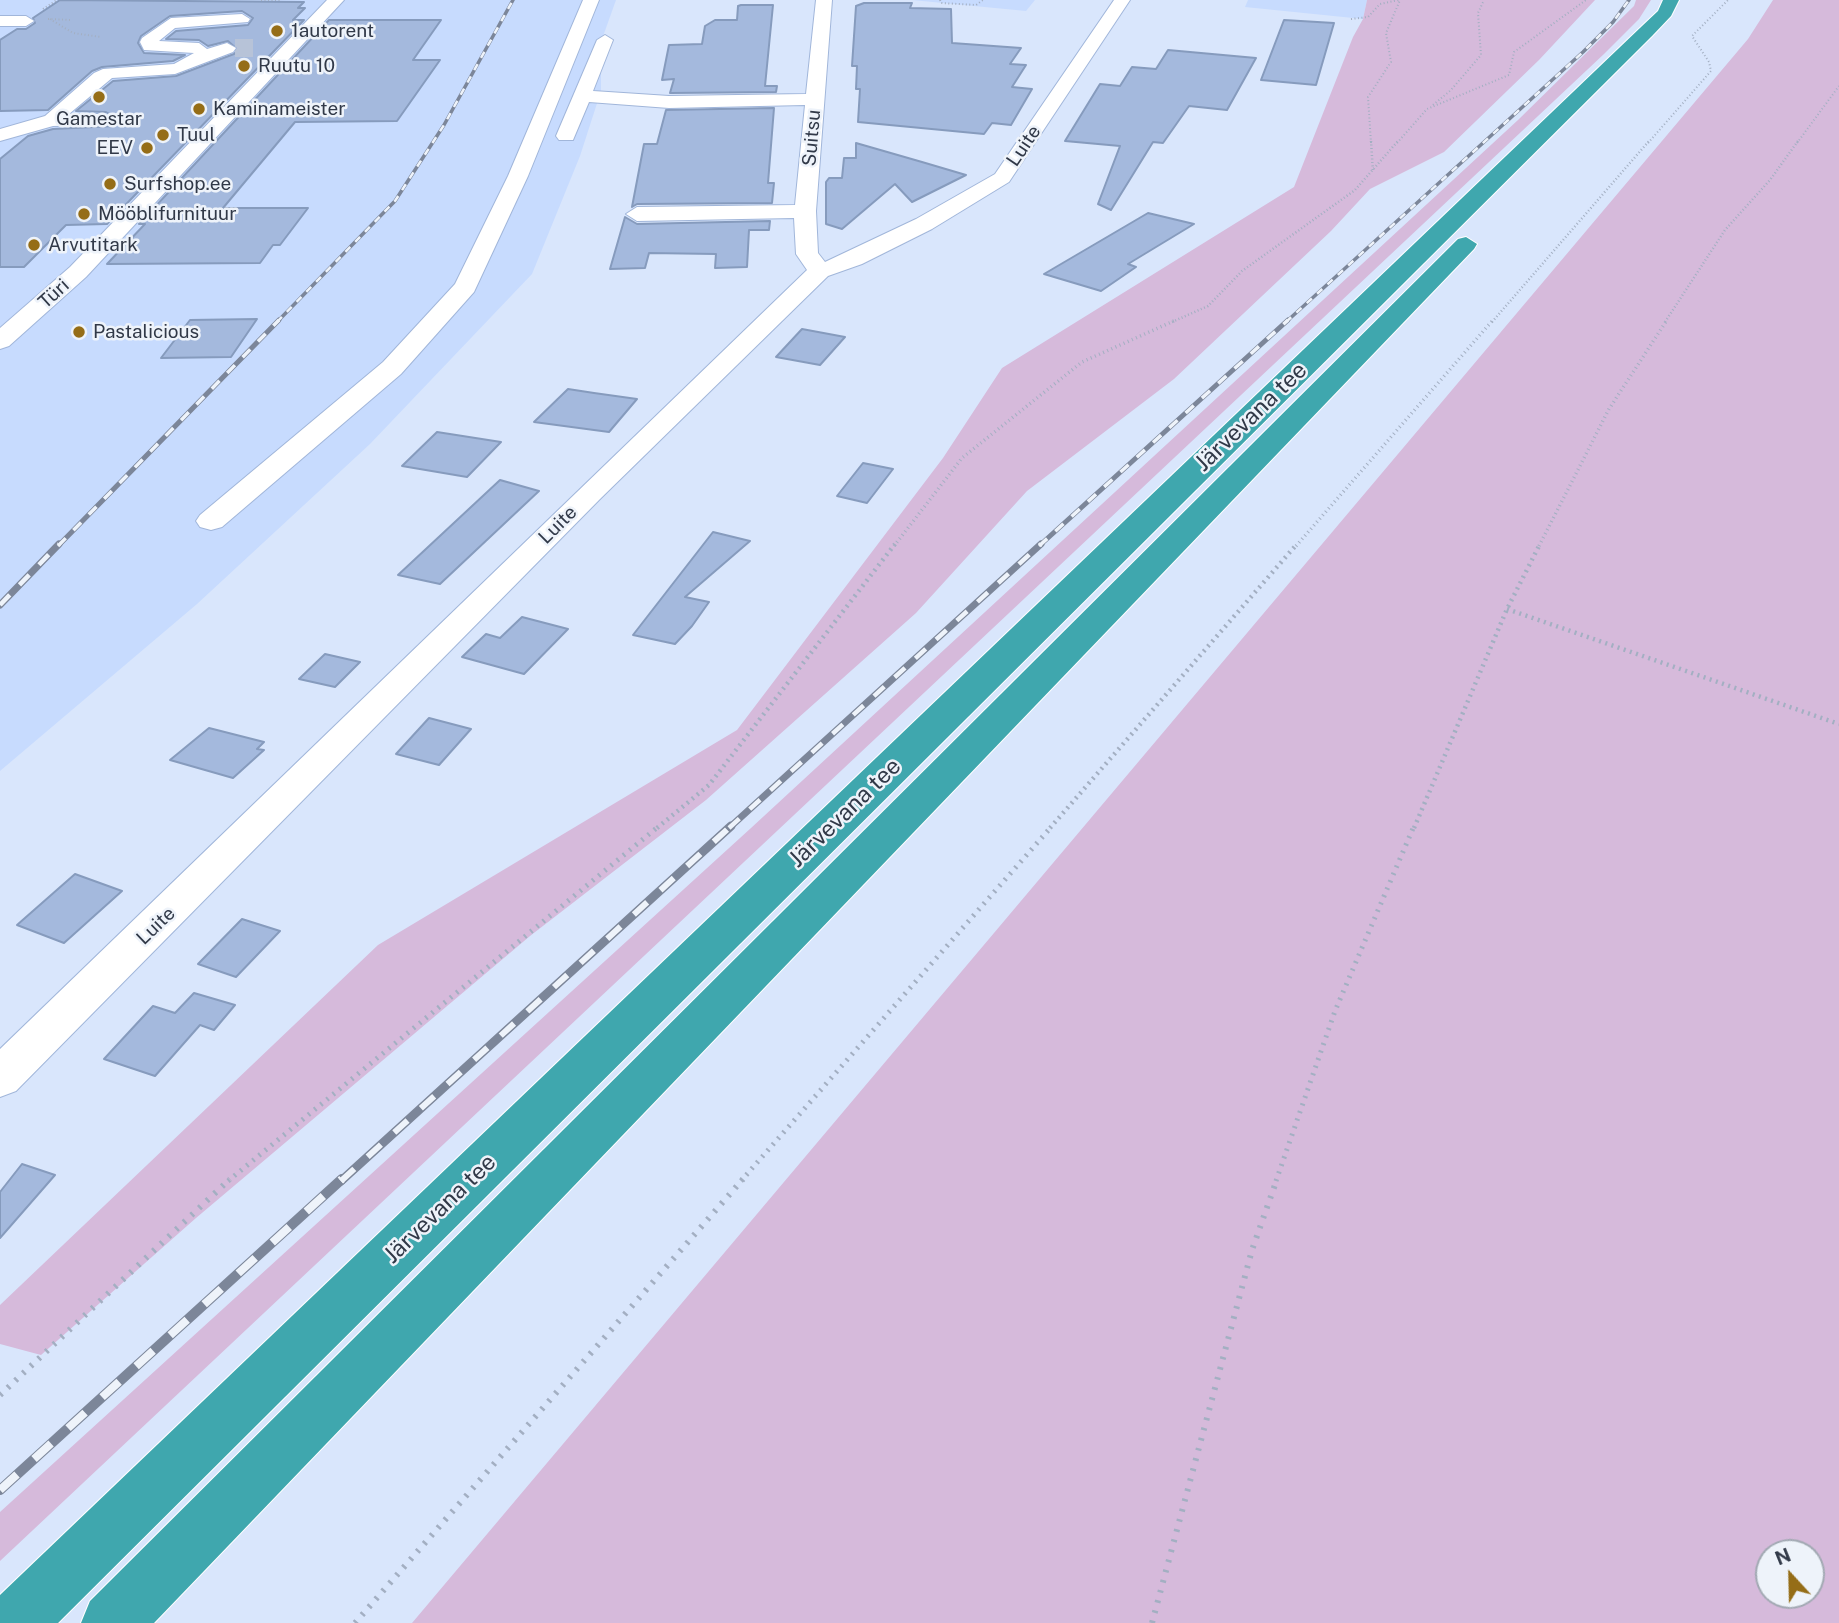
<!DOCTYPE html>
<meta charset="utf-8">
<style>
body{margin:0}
#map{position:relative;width:1839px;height:1623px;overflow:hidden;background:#d9e6fc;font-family:"Public Sans",sans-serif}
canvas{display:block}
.north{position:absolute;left:1755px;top:1539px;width:70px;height:70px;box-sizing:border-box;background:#eef3fa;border:2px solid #a2a9b3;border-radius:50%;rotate:338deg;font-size:19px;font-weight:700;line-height:28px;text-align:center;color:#313948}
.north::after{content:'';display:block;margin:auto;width:24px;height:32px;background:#956d17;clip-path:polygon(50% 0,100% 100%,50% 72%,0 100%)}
</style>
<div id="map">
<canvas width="1839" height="1623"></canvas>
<div class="north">N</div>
</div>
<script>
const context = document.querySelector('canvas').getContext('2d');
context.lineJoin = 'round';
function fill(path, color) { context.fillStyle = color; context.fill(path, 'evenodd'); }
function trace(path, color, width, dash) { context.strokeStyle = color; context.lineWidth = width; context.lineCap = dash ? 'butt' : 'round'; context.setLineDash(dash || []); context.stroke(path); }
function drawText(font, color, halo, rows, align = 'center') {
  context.font = font + ' "Public Sans",sans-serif'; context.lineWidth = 5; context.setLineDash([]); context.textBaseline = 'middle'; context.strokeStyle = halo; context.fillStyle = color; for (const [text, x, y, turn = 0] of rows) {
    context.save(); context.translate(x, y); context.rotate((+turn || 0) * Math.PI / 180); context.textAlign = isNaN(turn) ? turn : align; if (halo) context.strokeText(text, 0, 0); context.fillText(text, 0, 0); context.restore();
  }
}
fill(new Path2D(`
 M0,0H616L601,42V91L580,156L532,274L370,444L197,604L0,771Z
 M912,0H1035L1026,11Z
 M1248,0H1367L1363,19L1245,7Z`), '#c7dbfe');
fill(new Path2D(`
 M1367,0H1595L1539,60L1444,152L1370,189L1331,231L1174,379L1027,491L916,613L706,800L530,936L196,1218L41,1355L0,1344V1305L378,945L737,730L943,458L1002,368L1294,187L1353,37L1363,19Z
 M1636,0H1651L1639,19L1604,54L0,1561V1512L751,828L1518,120L1634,6Z
 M1773,0H1839V1623H412L1748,39ZM1769,1553H1811V1595H1769Z`), '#d6badb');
const building = new Path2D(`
 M60,0L304,2L298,8H305L293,20H304L107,224L66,225L24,267H0V159L28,136L53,129L114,126L118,119L106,112L76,111L113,81L176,76L234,54L238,50L228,41L208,46L199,40L166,39L176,31L248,25L253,18L242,11L170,16L141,36L138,43L144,53L185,55L173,61L102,67L92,71L48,110L0,111V40L17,29H26L35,23L33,18Z
 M864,3H912L910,8L951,9L952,43L1021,48L1010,64L1026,65L1012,87L1032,89L1011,125L992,123L984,134L858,122L860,89H856L857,66H852L856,6Z
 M741,5H773L765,86H777L776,92L670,93L674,79L662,80L669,45L702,44L705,26L715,20H737L738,6Z
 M329,20H441L413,60H440L397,121L295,122L223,208H308L280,245H273L260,263L107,264L145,224H139Z
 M1284,20L1334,23L1316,85L1261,80Z
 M1168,50L1256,58L1227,110L1189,106L1163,143L1153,142L1111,210L1098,204L1120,146L1065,141L1100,84L1120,86L1132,67L1156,69Z
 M774,108L768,183H774L772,203L637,204L632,207L644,144H657L666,110Z
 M856,143L922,162L966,175L912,202L895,184L842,229L826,224V182L829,178H842L844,158H856Z
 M1148,213L1194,224L1128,264L1136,267L1101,291L1044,274Z
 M625,217L637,224L770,221L769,230H749L747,267L715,268L716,254L649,253L645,268L610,269Z
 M257,319L231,357L161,358L190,320Z
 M802,329L845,337L820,365L776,357Z
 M568,389L594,393L637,399L609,432L534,422Z
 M437,432L501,442L467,477L402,466Z
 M863,463L893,469L867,503L837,496Z
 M500,480L539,491L440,584L398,575Z
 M713,532L750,541L685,597L709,602L692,626L675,644L633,635Z
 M522,617L568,629L524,674L462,657L486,634L500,638Z
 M325,654L360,662L335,687L299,679Z
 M429,718L471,729L439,765L396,754Z
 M209,728L264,742L257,749L264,750L233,778L170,760Z
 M75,874L122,891L64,943L17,925Z
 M242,919L280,931L236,977L198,964Z
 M194,993L235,1005L214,1030L200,1025L155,1076L104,1059L153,1006L175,1013Z
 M22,1164L55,1175L0,1238V1192Z`);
fill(building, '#a4b9dd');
trace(building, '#869bbd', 2);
trace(new Path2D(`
 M235,48H261`), '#b7c3d8', 18, [18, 9]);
const minor = new Path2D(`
 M327,0H344L86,277L9,346L0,349V328L70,267Z
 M583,0H599L528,176L474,292L401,374L222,527L211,530L200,527L196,521L200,515L383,362L455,284L508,176Z
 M816,0H832L816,211L818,253L825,262L916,219L995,174L1114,0H1130L1009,182L932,229L862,264L828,276L600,499L16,1091L0,1097V1049L807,270L796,254L794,218L637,221L626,214L637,207L795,205L805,105L669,108L589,102L573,140H559L556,136L597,40L605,35L613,40L593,91L669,96L806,94Z
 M242,14L250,19L248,22L175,28L159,41L199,43L207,49L227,43L236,48L233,52L175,74L112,78L69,114H105L115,120L112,124L53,126L0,141V129L45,116L94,73L103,69L174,64L194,53L144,50L140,42L142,38L171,18Z
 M0,16H26L34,21L26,26H0Z`);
const highway = new Path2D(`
 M1663,0H1679L1671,16L1652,36L58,1623H0V1595L1640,28L1658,11Z
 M1466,237L1477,244L1474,249L154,1623H81L90,1601L1458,239Z`);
trace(minor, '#a1b6da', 2);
trace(highway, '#fff', 2);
trace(new Path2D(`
 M261,0H281
 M940,0L941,3L976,5L983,0
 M43,9L57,0
 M48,19L72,20
 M50,19L73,33L101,37
 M1351,19L1368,17L1380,4L1399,0
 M1433,105L1451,90L1481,55L1478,13L1484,0
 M1371,143L1368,97L1391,62L1386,33L1400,0
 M1397,143L1427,109L1509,75L1514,52L1586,0
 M1648,143L1711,71L1709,62L1692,36L1728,0
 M1797,143L1839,86`), '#a3afc2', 2, [1, 2.5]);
trace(new Path2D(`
 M1371,141L1373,172
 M1172,322L1208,306L1242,271L1355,190L1398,141
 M1492,322L1649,141
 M1665,322L1725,230L1770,180L1798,141`), '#a3afc2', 2.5, [1, 2.5]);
trace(new Path2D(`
 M894,546L962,458L1082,362L1176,320
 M1296,546L1493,320
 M1539,546L1609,409L1667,320`), '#a3afc2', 3.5, [1, 3.5]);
trace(new Path2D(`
 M1507,609L1839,724
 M657,828L709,785L895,544
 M1050,828L1297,544
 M1414,828L1507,609L1540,544`), '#a3afc2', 4.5, [2, 4.5]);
trace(new Path2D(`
 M228,1181L659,826
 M741,1181L1052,826
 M1276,1181L1335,1011L1414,826`), '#a3afc2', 5, [2, 6]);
trace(new Path2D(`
 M0,1395L230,1179
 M355,1623L743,1179
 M1152,1623L1252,1250L1277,1179`), '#a3afc2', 6, [2.5, 8]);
fill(minor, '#fff');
fill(highway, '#3fa7ae');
const railFar4 = new Path2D(`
 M277,322L395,201L444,125L513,0
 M1286,322L1583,52L1613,22L1629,0`);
const railFar3 = new Path2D(`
 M58,546L279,320
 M1039,546L1288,320`);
const railFar2 = new Path2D(`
 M0,605L59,544
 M729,828L1041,544`);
const railFar1 = new Path2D(`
 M341,1181L731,826`);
const rail = new Path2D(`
 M0,1490L342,1179`);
trace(railFar4, '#7c8699', 3.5);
trace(railFar3, '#7c8699', 5);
trace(railFar2, '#7c8699', 7);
trace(railFar1, '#7c8699', 9);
trace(rail, '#7c8699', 10);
trace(railFar4, '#eef3fa', 2.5, [7]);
trace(railFar3, '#eef3fa', 3.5, [11]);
trace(railFar2, '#eef3fa', 4.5, [14]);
trace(railFar1, '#eef3fa', 6, [18]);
trace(rail, '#eef3fa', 8, [23]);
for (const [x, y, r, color] of [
 [277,31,7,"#956d17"],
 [244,66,7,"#956d17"],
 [99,97,7,"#956d17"],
 [199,109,7,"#956d17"],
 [163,135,7,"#956d17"],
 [147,148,7,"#956d17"],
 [110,184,7,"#956d17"],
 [84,214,7,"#956d17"],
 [34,245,7,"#956d17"],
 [79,332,7,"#956d17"]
]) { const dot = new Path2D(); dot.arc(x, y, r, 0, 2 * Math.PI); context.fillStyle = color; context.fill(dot); trace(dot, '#eef3fa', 2.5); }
drawText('19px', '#313948', '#eef3fa', [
 ["1autorent",291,31],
 ["Ruutu 10",258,66],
 ["Kaminameister",213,109],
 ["Gamestar",99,119,"center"],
 ["Tuul",177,135],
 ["EEV",133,148,"right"],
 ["Surfshop.ee",124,184],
 ["Mööblifurnituur",98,214],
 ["Arvutitark",48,245],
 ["Pastalicious",93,332]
], 'left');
drawText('19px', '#313948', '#eef3fa', [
 ["Suitsu",812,138,-85],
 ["Luite",1024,146,-56],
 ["Türi",54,294,-42],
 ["Luite",558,525,-45],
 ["Luite",156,926,-44]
]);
drawText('23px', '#313948', '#eef3fa', [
 ["Järvevana tee",1251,417,-44],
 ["Järvevana tee",845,813,-44],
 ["Järvevana tee",440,1209,-44]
]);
</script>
